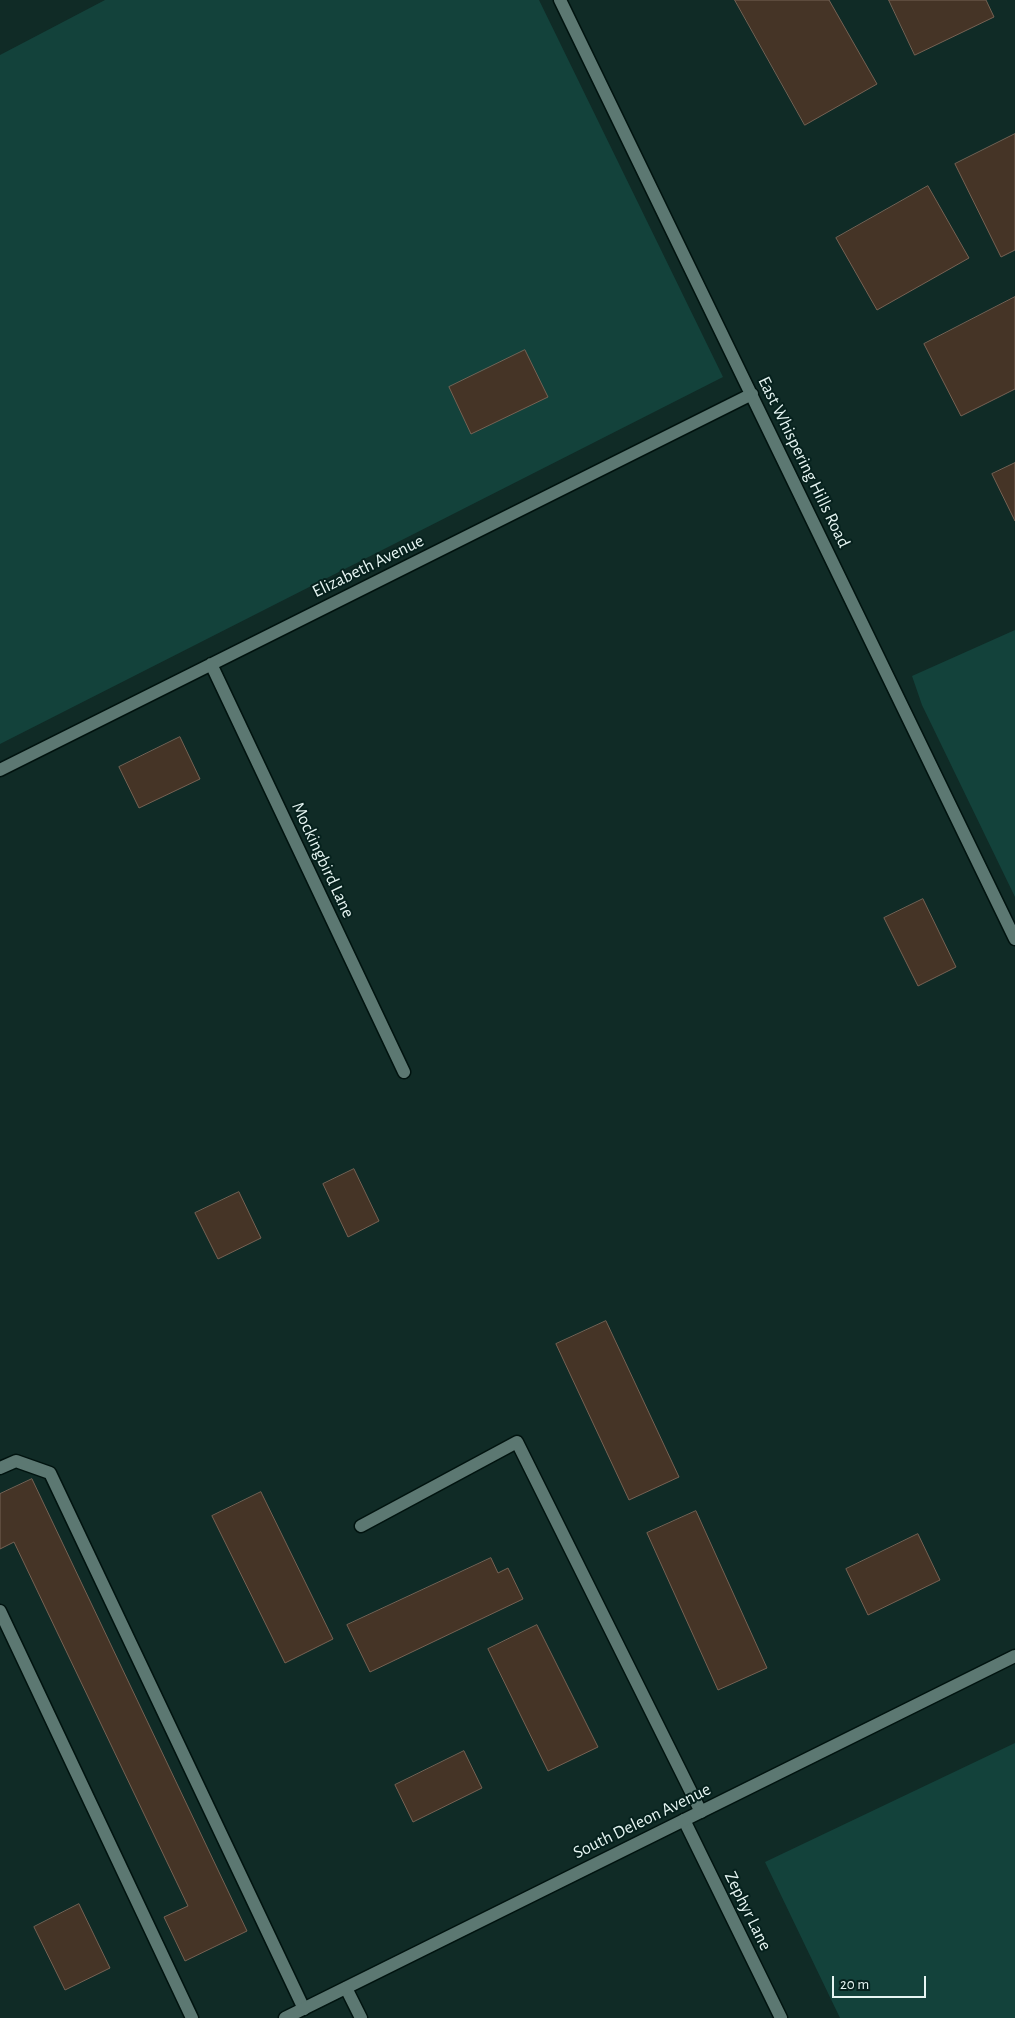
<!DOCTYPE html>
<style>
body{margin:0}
#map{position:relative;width:1015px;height:2018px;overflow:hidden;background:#102b26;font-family:"Alegreya Sans",sans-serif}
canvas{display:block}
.scale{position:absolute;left:832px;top:1976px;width:94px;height:22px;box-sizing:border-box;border:2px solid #e6f5f2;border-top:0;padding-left:6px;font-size:15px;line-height:18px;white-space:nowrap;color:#e6f5f2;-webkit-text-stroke:4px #06211d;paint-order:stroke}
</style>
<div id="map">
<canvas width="1015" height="2018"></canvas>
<div class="scale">20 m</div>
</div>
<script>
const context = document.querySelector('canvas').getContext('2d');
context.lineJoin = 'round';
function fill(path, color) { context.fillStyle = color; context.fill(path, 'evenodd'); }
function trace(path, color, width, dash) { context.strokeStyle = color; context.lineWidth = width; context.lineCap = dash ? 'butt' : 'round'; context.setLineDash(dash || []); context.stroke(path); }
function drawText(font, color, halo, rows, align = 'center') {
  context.font = font + ' "Alegreya Sans",sans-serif'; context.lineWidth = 4; context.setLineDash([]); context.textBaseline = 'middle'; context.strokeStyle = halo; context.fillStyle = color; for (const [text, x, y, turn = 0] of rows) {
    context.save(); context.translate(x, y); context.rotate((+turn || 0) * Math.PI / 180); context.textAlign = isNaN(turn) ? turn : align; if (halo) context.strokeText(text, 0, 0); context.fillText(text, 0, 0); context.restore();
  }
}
fill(new Path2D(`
 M105,0H539L723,377L0,744V55Z
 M1015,630V897L922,705L912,676Z
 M1015,1743V2018H840L765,1862Z`), '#13423b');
const building = new Path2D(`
 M735,0H829L877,84L805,125Z
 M889,0H986L994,17L915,55Z
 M1015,134V250L1001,257L955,164Z
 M928,186L969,258L877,310L836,238Z
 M1015,297V389L961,416L924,344Z
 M525,350L548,397L471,434L449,387Z
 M1015,463V521L992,474Z
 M180,737L200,779L139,808L119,767Z
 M923,899L956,967L918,986L884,918Z
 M354,1169L379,1221L348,1237L323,1184Z
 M239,1192L261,1238L218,1259L195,1213Z
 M606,1321L679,1477L629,1500L556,1344Z
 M32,1479L247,1931L185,1961L164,1917L188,1906L14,1542L0,1549V1494Z
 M261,1492L333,1639L285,1663L212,1516Z
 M696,1511L767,1668L718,1690L647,1533Z
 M918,1534L940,1580L868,1615L846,1569Z
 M491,1558L498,1573L508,1568L523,1599L370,1672L347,1625Z
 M537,1625L598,1747L548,1771L488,1649Z
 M464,1751L482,1788L413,1822L395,1785Z
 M79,1904L110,1968L65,1990L34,1927Z`);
fill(building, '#453426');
trace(building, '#766254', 1);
const service = new Path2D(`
 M0,1468L16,1461L50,1473L304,2009
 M361,1526L517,1442L701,1812
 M0,1611L192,2018
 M684,1820L781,2018
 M346,1988L361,2018`);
const minor = new Path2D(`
 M560,0L1015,939
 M211,664L404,1072
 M0,770L752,394`);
const tertiary = new Path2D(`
 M285,2018L1015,1656`);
trace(service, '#00130f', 15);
trace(minor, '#00130f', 15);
trace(tertiary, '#00130f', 15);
trace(service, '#5c7872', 12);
trace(minor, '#5c7872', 12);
trace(tertiary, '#5c7872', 12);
drawText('18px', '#e6f5f2', '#06211d', [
 ["East Whispering Hills Road",804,462,64],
 ["Elizabeth Avenue",368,566,-26],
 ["Mockingbird Lane",323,860,65],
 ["South Deleon Avenue",642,1821,-26],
 ["Zephyr Lane",748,1911,64]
]);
</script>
